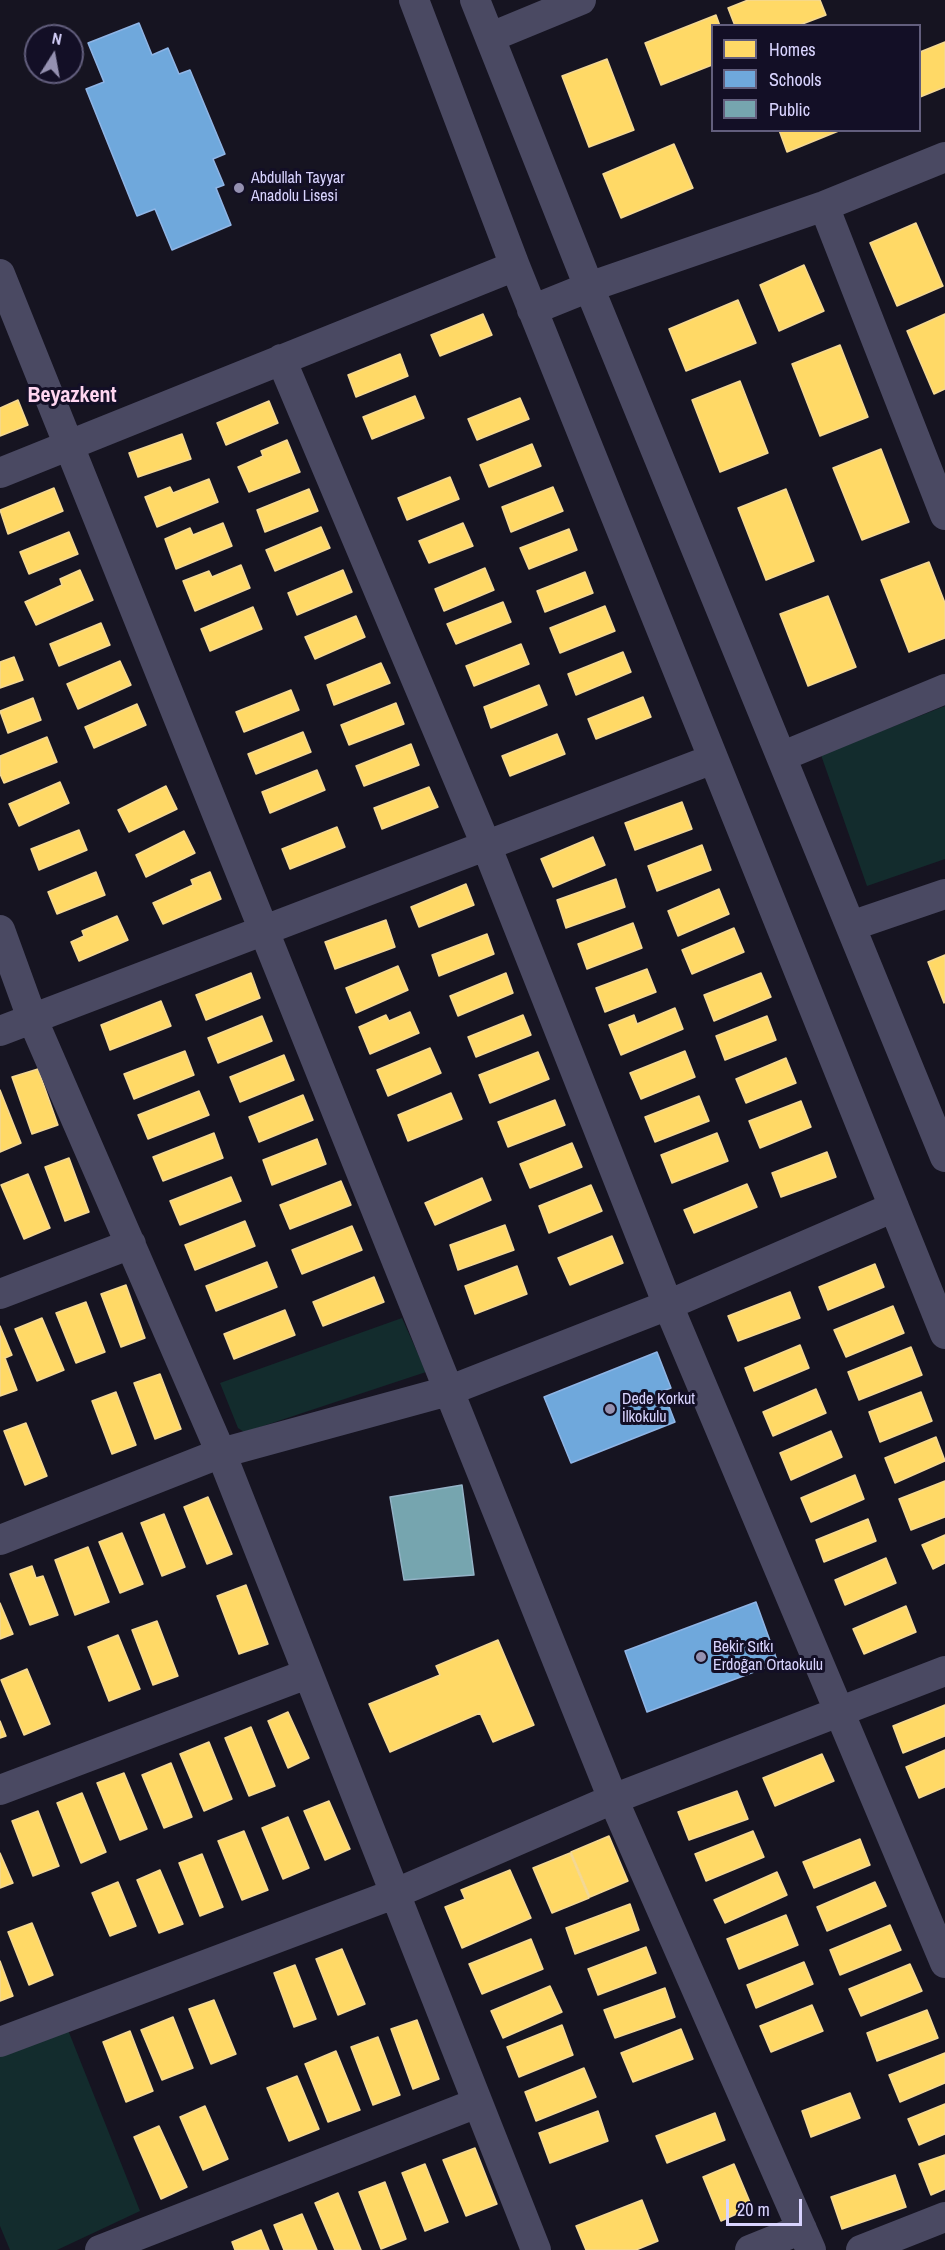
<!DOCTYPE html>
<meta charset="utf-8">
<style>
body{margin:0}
#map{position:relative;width:945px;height:2250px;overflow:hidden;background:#161421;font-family:"Archivo Narrow",sans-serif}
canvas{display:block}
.legend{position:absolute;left:711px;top:24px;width:210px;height:108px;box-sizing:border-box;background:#130f26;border:2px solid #625e7d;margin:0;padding:8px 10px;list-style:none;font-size:18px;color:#d9d4ff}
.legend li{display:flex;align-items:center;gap:12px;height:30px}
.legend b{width:30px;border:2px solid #625e7d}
.north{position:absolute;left:24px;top:24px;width:60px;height:60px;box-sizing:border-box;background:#130f26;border:2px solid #625e7d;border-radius:50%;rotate:11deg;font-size:16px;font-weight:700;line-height:24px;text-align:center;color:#d9d4ff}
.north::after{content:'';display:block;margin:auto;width:21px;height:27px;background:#9591b1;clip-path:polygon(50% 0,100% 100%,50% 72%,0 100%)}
.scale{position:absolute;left:726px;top:2199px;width:76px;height:27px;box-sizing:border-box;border:3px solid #d9d4ff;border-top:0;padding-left:8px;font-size:18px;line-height:21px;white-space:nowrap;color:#d9d4ff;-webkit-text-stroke:4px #130f26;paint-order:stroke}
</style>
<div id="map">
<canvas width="945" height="2250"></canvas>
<ul class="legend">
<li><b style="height:16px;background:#ffd966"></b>Homes</li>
<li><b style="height:16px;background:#6fa8dc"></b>Schools</li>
<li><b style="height:16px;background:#76a5af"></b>Public</li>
</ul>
<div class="north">N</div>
<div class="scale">20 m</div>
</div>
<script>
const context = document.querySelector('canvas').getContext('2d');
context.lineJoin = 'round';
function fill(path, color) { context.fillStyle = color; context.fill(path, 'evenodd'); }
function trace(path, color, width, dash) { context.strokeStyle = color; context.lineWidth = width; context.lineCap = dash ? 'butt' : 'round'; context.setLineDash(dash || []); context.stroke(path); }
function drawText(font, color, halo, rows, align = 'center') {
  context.font = font + ' "Archivo Narrow",sans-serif'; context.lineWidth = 6; context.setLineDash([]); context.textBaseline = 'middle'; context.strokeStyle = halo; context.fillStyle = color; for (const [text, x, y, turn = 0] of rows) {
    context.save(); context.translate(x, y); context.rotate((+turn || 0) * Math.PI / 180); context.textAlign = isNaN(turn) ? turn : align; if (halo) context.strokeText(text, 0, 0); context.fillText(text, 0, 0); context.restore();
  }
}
fill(new Path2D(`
 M945,706V859L867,886L821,755Z
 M402,1318L426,1372L251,1430L244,1432L238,1428L220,1383Z
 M68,2030L140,2211L57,2250H10L0,2226V2054Z`), '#132c2d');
const homes = new Path2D(`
 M748,0H820L826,15L797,26H735L728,8Z
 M716,15L720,26H712V65L661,85L645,43Z
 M945,42V87L920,97V52Z
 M607,59L634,130L589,147L562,76Z
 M779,130H841L787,152Z
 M674,144L693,188L621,218L603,174Z
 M916,223L943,286L897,306L870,243Z
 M804,265L824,311L779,331L760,285Z
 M738,300L756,343L686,371L669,329Z
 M483,314L492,335L440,356L431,335Z
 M945,314V389L934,394L907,331Z
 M840,345L868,417L820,436L792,364Z
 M400,354L408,376L356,397L348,375Z
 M740,381L768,453L720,472L692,400Z
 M415,396L424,418L372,439L363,417Z
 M520,398L529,419L477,440L468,419Z
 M18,400L28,425L0,436V408Z
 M269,401L278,423L226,445L217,423Z
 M182,434L191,459L138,477L129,453Z
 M287,440L300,472L249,492L238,467L263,456L261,451Z
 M532,444L541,466L489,487L480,465Z
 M881,449L909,522L862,540L833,468Z
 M450,477L459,499L407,520L398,498Z
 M209,479L218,502L157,527L145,497L170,487L173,493Z
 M553,487L563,511L511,532L502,507Z
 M54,488L63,511L8,534L0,510Z
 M309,489L318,511L265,532L257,510Z
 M786,489L814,561L766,580L738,508Z
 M223,523L232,546L176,569L165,539L190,528L193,535Z
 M463,523L473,546L429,563L419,541Z
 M321,527L330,548L275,571L266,550Z
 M569,529L577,550L529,569L520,548Z
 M69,532L78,554L29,574L20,552Z
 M929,562L945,603V638L909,652L881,580Z
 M241,565L250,588L195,611L183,581L209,571L212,577Z
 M485,568L494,590L444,611L435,589Z
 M80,570L93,600L36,625L25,602L62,585L60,579Z
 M343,570L352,592L297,615L288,593Z
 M585,572L593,593L545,612L537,591Z
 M828,596L856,667L808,686L780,614Z
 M503,602L511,622L456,644L447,624Z
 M605,606L615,631L560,653L550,628Z
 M253,607L262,629L210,651L201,629Z
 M356,616L365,637L315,659L305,637Z
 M101,623L110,645L59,666L50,644Z
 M521,644L529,664L474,686L466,666Z
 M623,652L631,672L576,695L568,674Z
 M14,657L23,680L0,688V662Z
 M120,661L131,685L78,709L67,684Z
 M381,663L390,683L334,705L327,685Z
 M539,685L547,705L491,728L484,707Z
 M291,690L299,710L244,732L236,712Z
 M643,697L651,717L596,739L588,719Z
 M33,698L41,720L8,733L0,711Z
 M396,703L404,724L349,745L341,725Z
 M137,704L146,725L94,748L85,727Z
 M303,732L311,752L256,774L248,754Z
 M557,734L565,754L510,776L502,756Z
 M47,737L57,762L4,783L0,774V756Z
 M411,744L419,765L364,786L356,766Z
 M317,770L325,790L270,813L262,792Z
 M60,782L69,803L19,826L9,804Z
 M166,786L177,809L129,832L118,810Z
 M429,787L438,807L382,829L374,808Z
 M682,802L692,829L635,850L625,823Z
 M337,827L345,847L290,869L282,849Z
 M79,830L87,850L39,870L31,849Z
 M184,831L195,853L146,877L136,855Z
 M593,837L605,865L553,887L541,859Z
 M702,845L711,870L657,891L648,866Z
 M96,872L105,895L57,914L48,892Z
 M210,872L221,899L163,924L153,903L193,885L191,880Z
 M616,879L625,907L566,928L557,900Z
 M466,884L474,905L419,927L411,907Z
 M719,889L729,914L678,936L668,911Z
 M117,916L128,940L79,961L71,942L84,936L82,931Z
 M386,920L395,947L335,969L325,942Z
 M633,923L642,948L587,969L578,944Z
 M734,928L744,952L692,974L682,950Z
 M487,934L494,954L439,976L432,955Z
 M945,955V1002L944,1003L928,962Z
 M398,966L408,990L356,1013L346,988Z
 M647,969L656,992L605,1012L596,988Z
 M251,973L260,998L206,1020L196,995Z
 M506,973L513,993L458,1016L450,996Z
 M761,973L771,997L714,1021L704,995Z
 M161,1001L171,1026L110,1050L101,1025Z
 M675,1008L683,1029L621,1055L609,1025L634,1015L637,1024Z
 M410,1012L419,1033L370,1054L359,1027L386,1015L389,1021Z
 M523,1015L531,1035L476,1057L468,1037Z
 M262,1016L272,1041L218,1063L208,1038Z
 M767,1016L776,1040L725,1060L716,1036Z
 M430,1048L441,1073L388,1096L377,1070Z
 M185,1051L194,1075L134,1099L124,1074Z
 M685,1051L695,1077L641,1099L630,1073Z
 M538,1052L549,1079L490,1103L479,1075Z
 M284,1055L294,1080L240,1102L230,1077Z
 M786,1058L796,1083L746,1103L736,1079Z
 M38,1069L58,1125L32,1134L12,1077Z
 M0,1090L21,1143L0,1152Z
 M199,1091L209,1115L148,1139L138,1115Z
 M451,1093L462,1119L408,1141L398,1115Z
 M303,1095L313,1120L259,1142L249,1117Z
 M699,1096L709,1121L655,1142L645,1117Z
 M555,1100L565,1125L508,1147L498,1122Z
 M801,1101L811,1127L760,1148L749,1121Z
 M214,1133L223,1158L163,1181L153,1157Z
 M717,1133L728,1161L672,1183L661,1155Z
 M317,1139L326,1164L272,1185L263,1160Z
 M572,1143L582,1167L530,1188L520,1164Z
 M827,1152L836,1177L781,1197L772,1173Z
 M69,1158L89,1212L65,1221L45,1167Z
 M28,1174L50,1228L24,1239L1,1185Z
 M231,1177L241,1201L180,1225L170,1201Z
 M482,1178L491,1200L435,1225L425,1203Z
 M341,1181L351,1205L290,1229L280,1205Z
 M747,1184L757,1207L694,1233L684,1210Z
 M591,1185L602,1211L549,1233L539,1206Z
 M245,1221L255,1246L195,1270L185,1245Z
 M505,1225L514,1250L458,1270L450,1245Z
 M352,1226L362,1250L302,1274L292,1250Z
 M612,1236L623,1263L570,1285L558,1258Z
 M267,1262L277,1287L216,1311L206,1286Z
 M875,1264L884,1287L828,1310L819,1287Z
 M517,1266L527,1294L475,1314L465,1286Z
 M374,1277L384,1302L323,1326L313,1302Z
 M126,1285L145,1338L121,1347L101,1294Z
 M790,1292L800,1318L738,1341L728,1316Z
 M86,1302L105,1352L76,1363L56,1313Z
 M893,1306L904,1333L846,1357L834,1330Z
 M285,1310L295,1335L234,1359L224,1334Z
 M42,1318L64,1370L37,1381L15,1329Z
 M0,1326L12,1355L5,1358L17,1390L0,1396Z
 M800,1345L809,1368L754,1391L745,1368Z
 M911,1347L922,1375L859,1400L848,1372Z
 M160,1374L181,1429L155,1439L134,1383Z
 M816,1389L826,1413L773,1436L763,1412Z
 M116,1392L136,1445L112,1454L92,1401Z
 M921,1392L932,1421L880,1442L869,1412Z
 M26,1423L47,1476L25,1485L4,1431Z
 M831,1431L842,1457L791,1480L780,1453Z
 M936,1437L945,1461L895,1483L885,1458Z
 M855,1475L864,1499L811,1522L801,1498Z
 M945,1481V1517L911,1530L899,1499Z
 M208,1497L232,1554L207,1564L184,1507Z
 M164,1514L185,1567L162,1576L141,1523Z
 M868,1519L876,1541L824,1562L816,1540Z
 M122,1533L143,1584L120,1593L99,1542Z
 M945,1535V1563L933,1569L922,1545Z
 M88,1547L109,1602L75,1615L55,1560Z
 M886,1558L896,1583L845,1605L835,1580Z
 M32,1566L36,1578L43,1576L58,1615L30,1625L10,1574Z
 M246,1585L268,1644L239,1654L217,1596Z
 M0,1603L13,1634L0,1639Z
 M906,1606L916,1632L864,1654L853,1629Z
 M157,1621L178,1676L153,1685L132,1630Z
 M118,1635L140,1689L109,1701L88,1647Z
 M498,1640L534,1725L493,1742L480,1713L390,1752L369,1704L440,1675L436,1666Z
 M27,1669L50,1724L24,1735L1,1680Z
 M945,1705V1736L903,1753L893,1726Z
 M288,1712L309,1758L288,1768L268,1721Z
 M0,1721L6,1736L0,1738Z
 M251,1727L275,1786L249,1796L225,1738Z
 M209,1742L232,1799L204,1811L180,1754Z
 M945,1750V1787L919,1798L906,1767Z
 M822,1754L834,1781L775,1806L763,1778Z
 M171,1763L192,1817L164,1828L142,1775Z
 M124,1773L147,1829L120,1840L97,1783Z
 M737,1791L748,1819L689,1840L678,1812Z
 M82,1793L106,1852L81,1863L57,1803Z
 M329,1801L350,1849L325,1860L304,1811Z
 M38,1811L59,1866L33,1876L12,1821Z
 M288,1817L309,1868L283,1879L262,1828Z
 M244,1831L268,1890L242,1900L218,1841Z
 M753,1831L764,1857L706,1881L695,1854Z
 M609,1836L628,1881L590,1897L571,1852Z
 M860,1839L870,1865L814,1888L803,1862Z
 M0,1853L13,1883L0,1888Z
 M570,1853L589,1898L552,1913L533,1868Z
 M202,1854L223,1907L200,1916L179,1863Z
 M160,1870L183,1924L159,1933L137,1880Z
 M510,1870L531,1918L462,1948L445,1907L465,1899L461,1890Z
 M777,1872L787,1895L725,1923L714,1900Z
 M118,1882L136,1926L110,1936L92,1893Z
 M875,1882L886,1906L827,1931L817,1907Z
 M630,1904L639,1930L575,1954L566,1928Z
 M786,1915L798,1945L739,1969L727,1939Z
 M32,1923L53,1975L29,1985L8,1932Z
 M890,1925L901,1950L840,1975L830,1950Z
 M531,1939L543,1969L482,1994L469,1964Z
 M646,1947L656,1973L598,1995L588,1969Z
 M342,1949L365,2004L338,2015L316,1959Z
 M0,1961L13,1996L0,2001Z
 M804,1962L813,1984L756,2008L747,1985Z
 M910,1964L922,1991L861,2016L849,1989Z
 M295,1965L316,2019L294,2027L274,1973Z
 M550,1986L562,2012L503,2038L491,2011Z
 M665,1988L675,2017L615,2038L604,2010Z
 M214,2000L236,2054L211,2064L189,2009Z
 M812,2005L823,2031L771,2052L760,2026Z
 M927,2010L938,2038L877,2061L867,2033Z
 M173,2017L193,2068L162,2080L141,2030Z
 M417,2020L439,2079L413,2089L391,2029Z
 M562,2025L573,2055L519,2077L507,2047Z
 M681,2029L693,2059L633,2082L621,2053Z
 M130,2031L153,2091L126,2102L103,2042Z
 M378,2037L400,2095L373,2105L351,2047Z
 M336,2051L360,2110L328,2122L305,2064Z
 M945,2053V2083L900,2102L889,2075Z
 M584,2068L596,2097L536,2121L525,2092Z
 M297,2076L319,2129L289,2141L267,2088Z
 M850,2093L860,2118L811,2137L802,2111Z
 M945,2104V2134L919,2145L908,2119Z
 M205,2106L228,2159L203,2170L180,2117Z
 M598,2111L608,2141L550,2163L539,2133Z
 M715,2113L725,2140L667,2163L656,2136Z
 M159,2126L187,2187L161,2199L134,2137Z
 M475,2148L497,2204L466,2216L443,2160Z
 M945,2155V2189L931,2195L919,2164Z
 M425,2164L448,2222L425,2231L402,2173Z
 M734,2164L752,2207L721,2221L703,2177Z
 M895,2175L906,2207L842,2229L831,2197Z
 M385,2182L406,2239L381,2249L359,2192Z
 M338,2193L361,2250H335L315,2203Z
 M642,2200L658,2241L636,2250H586L576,2226Z
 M302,2214L317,2250H284L274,2225Z
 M261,2230L269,2250H235L232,2242Z`);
fill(homes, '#ffd966');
trace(homes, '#f4d894', 1.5);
const schools = new Path2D(`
 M139,23L152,55L168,48L179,74L190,70L225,154L213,159L224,185L216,188L231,225L172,250L155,209L137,216L86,89L104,82L88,43Z
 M657,1352L671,1388L663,1391L675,1422L571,1463L544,1397Z
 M756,1602L778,1663L647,1712L625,1651Z`);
fill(schools, '#6fa8dc');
trace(schools, '#8fb5e6', 1.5);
const public = new Path2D(`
 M462,1485L474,1575L404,1580L390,1497Z`);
fill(public, '#76a5af');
trace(public, '#94b3c7', 1.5);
trace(new Path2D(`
 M414,0L515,266L945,1334
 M475,0L589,287L945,1157
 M491,37L581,0
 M824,206L945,515
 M0,274L613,1799L811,2250
 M532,310L589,287L824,206L945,157
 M281,359L486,845L668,1305L945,1963
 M0,473L515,266
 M783,756L945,689
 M851,926L945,894
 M0,930L32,1018L221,1453L536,2250
 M0,1031L713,759
 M0,1294L131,1244
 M0,1540L221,1453L448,1391L668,1305L894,1207
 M0,1790L307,1674
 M0,2042L394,1894L613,1799L945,1671
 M100,2250L477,2103
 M750,2250L802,2229
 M861,2250L945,2217`), '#4a4962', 30);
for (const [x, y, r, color] of [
 [239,188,6,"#9591b1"],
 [610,1409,6,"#9591b1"],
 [701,1657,6,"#9591b1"]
]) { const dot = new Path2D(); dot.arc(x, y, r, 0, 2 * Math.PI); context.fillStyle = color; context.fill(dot); trace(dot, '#130f26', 2); }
drawText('16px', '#d9d4ff', '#130f26', [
 ["Abdullah Tayyar",251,179],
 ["Anadolu Lisesi",251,197],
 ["Dede Korkut",622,1400],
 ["İlkokulu",622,1418],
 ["Bekir Sıtkı",713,1648],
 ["Erdoğan Ortaokulu",713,1666]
], 'left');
drawText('bold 22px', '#ffd6f0', '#130f26', [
 ["Beyazkent",72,396]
]);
</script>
